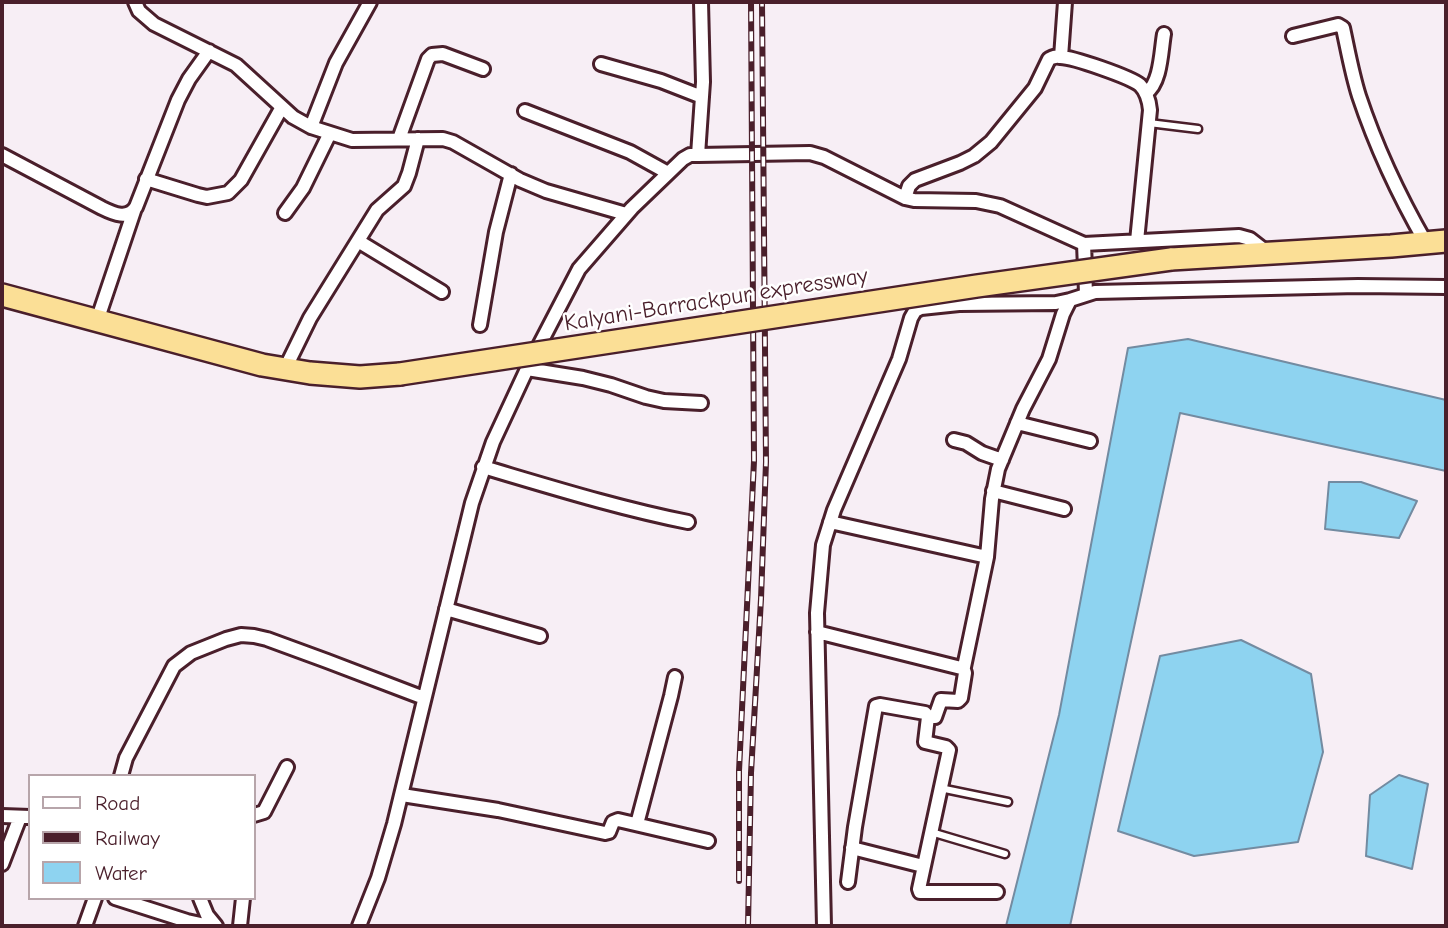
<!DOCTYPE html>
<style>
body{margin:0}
#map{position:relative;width:1448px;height:928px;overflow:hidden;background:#f7eef5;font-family:"Comic Neue",sans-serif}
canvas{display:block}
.frame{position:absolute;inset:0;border:4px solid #4a1f2b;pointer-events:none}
.legend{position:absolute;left:28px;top:774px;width:228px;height:126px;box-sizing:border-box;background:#fff;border:2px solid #b7a5aa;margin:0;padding:9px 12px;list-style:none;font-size:21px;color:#4a1f2b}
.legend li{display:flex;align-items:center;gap:14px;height:35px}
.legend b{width:35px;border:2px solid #b7a5aa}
</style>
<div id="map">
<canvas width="1448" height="928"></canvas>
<div class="frame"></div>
<ul class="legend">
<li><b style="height:9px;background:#fff"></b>Road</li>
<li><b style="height:9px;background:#4a1f2b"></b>Railway</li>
<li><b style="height:19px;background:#8ed3f0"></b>Water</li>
</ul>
</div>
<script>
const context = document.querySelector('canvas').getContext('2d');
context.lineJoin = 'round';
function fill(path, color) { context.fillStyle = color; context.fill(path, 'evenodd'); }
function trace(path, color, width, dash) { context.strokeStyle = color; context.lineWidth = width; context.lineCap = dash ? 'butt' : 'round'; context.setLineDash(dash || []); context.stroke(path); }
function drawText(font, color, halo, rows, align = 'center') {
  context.font = font + ' "Comic Neue",sans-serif'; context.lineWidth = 5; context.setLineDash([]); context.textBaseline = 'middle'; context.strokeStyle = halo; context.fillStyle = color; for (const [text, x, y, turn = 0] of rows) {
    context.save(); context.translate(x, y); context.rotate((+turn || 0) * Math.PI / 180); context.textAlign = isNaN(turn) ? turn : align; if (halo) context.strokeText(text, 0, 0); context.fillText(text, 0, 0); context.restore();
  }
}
const water = new Path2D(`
 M1188,339L1446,400V471L1180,413L1070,926H1006L1059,715L1128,348Z
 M1329,482H1361L1417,501L1399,538L1325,529Z
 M1241,640L1311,674L1323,752L1298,842L1194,856L1118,831L1160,656Z
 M1399,775L1428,784L1412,869L1366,856L1370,795Z`);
fill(water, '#8ed3f0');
trace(water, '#738ba1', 2);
const lane = new Path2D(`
 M1149,123L1198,129
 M940,788L1008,802
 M931,832L1005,854`);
const street = new Path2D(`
 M135,2L139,11L154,24L236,65L293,117L311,127L352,140L443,139L453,142L520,180L546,191L626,214
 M1293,36L1338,25L1343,28C1348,51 1352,74 1359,96C1376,147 1399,196 1426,243
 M1061,57L1065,2
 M601,64L661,81L702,97
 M1146,93C1161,83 1161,51 1164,34
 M525,111L630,152L668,173
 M311,127L336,63L370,2
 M399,139L428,59L432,55L443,54L483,69
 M2,155L102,208C114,214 128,220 136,207L178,100L189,79L209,51
 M698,155L703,82L701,2
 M146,179L198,195L207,197L228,193L241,180L282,107
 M905,198L909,186L915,180L960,163L974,156L991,142L1035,88L1049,59C1053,57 1055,56 1060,57C1073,57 1130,77 1140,85C1147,92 1149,100 1150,110L1137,241
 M285,213L303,188L330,133
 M358,241L442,292
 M1084,244L1086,293
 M97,321L135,208
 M480,325L496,232L511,174
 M285,369L310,318L377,210L404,186L409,173L418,139
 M527,369L583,378L611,385L646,397L664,401L701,403
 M1017,423L1090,441
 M954,440L966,443L982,453L1002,460
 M483,467C551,487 618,508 688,522
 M993,491L1064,509
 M830,522L987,557
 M446,609L540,636
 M817,632L961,668L964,667L987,557L992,499L998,469L1023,409L1049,359L1063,314L1070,300
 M963,667L965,673L961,698L958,701L941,700L935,717H928L925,742L946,747L949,750L919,889L920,892H997
 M121,776L126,758L174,666L191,653L226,639L241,635L254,636L267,639L327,661L424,698
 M402,795L498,810L605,833L609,832L613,822L618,820L708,841
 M254,815L264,812L287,767
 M2,816L30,817
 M637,824L671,696L675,677
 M852,848L923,866
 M2,864L20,817
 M848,882L855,827L876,706L880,705L925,713L929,717
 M115,898L187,921L210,926
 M200,898L207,915L216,926
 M85,926L95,898
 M240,926L243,898
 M359,926L378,878L394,824L472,503L493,442L527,369L579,269L632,208L683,159L690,155H698L810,153L824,157L905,198L914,200L976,201L1000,206L1084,244L1239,236L1250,239L1268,253
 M824,926L817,613L823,545L834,510L899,359L911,318L915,311L921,308L959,304L1056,303L1070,300L1095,292L1358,286L1446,287`);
const highway = new Path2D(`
 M1171,259L1391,246L1446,241
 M2,295L262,365L310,373L360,377L400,374`);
trace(lane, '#4a1f2b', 11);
trace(street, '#4a1f2b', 18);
trace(highway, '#4a1f2b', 26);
trace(lane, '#fff', 6);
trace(street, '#fff', 12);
trace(highway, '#fbdf96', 21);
const rail = new Path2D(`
 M739,881V771L754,461L751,2
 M748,926L751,773L761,599L766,462L762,2`);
trace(rail, '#4a1f2b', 6);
trace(rail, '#fff', 3.5, [10]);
const highwayBridge = new Path2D(`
 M400,374L977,286L1171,259`);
trace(highwayBridge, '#4a1f2b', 26, []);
trace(highwayBridge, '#fbdf96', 21);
drawText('23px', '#4a1f2b', '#fff', [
 ["Kalyani-Barrackpur expressway",716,300,-9]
]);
</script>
